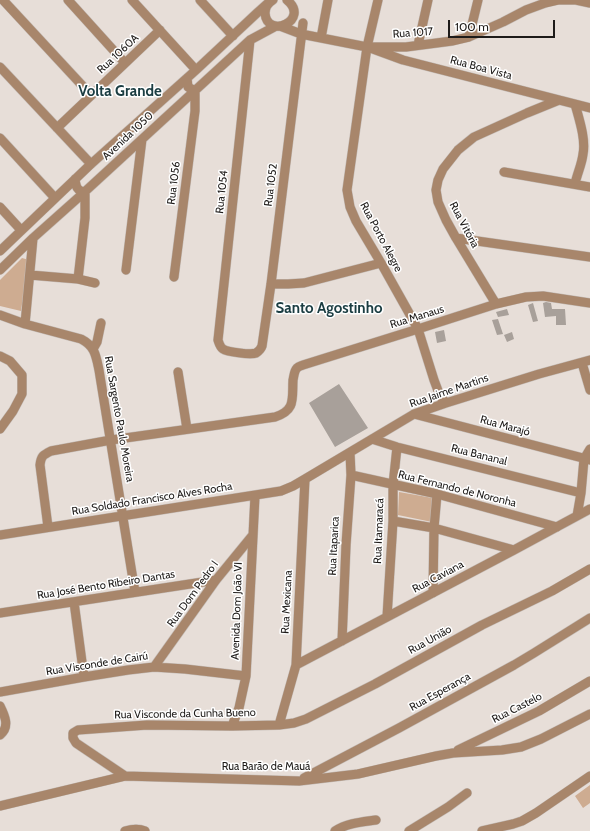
<!DOCTYPE html>
<meta charset="utf-8">
<style>
body{margin:0}
#map{position:relative;width:590px;height:831px;overflow:hidden;background:#e7ded8;font-family:Cabin,sans-serif}
canvas{display:block}
.scale{position:absolute;left:448px;top:20px;width:107px;height:18px;box-sizing:border-box;border:2px solid #1e1b19;border-top:0;padding-left:5px;font-size:12px;line-height:14px;white-space:nowrap;color:#1e1b19;-webkit-text-stroke:3px #fff;paint-order:stroke}
</style>
<div id="map">
<canvas width="590" height="831"></canvas>
<div class="scale">100 m</div>
</div>
<script>
const context = document.querySelector('canvas').getContext('2d');
context.lineJoin = 'round';
function fill(path, color) { context.fillStyle = color; context.fill(path, 'evenodd'); }
function trace(path, color, width, dash) { context.strokeStyle = color; context.lineWidth = width; context.lineCap = dash ? 'butt' : 'round'; context.setLineDash(dash || []); context.stroke(path); }
function drawText(font, color, halo, rows, align = 'center') {
  context.font = font + ' Cabin,sans-serif'; context.lineWidth = 3; context.setLineDash([]); context.textBaseline = 'middle'; context.strokeStyle = halo; context.fillStyle = color; for (const [text, x, y, turn = 0] of rows) {
    context.save(); context.translate(x, y); context.rotate((+turn || 0) * Math.PI / 180); context.textAlign = isNaN(turn) ? turn : align; if (halo) context.strokeText(text, 0, 0); context.fillText(text, 0, 0); context.restore();
  }
}
fill(new Path2D(`
 M22,258L29,260L21,311L0,306V280Z
 M399,492L433,498L432,522L398,515Z
 M590,785V803L583,808L575,796Z`), '#ceac91');
fill(new Path2D(`
 M546,302L551,303L552,309H565L566,325H556V316L545,317L543,303Z
 M533,303L538,321L533,322L528,305Z
 M507,309L509,315L498,317L496,312Z
 M498,319L503,334L497,335L492,320Z
 M444,330L446,341L437,343L435,332Z
 M512,332L514,339L507,342L504,335Z
 M339,384L368,428L335,447L309,403Z`), '#a8a09a');
const minor = new Path2D(`
 M3,0L91,95
 M68,0L125,63
 M132,0L196,70
 M200,0L233,36
 M273,0C268,3 265,8 265,13C267,40 311,20 287,0
 M378,0L367,47L347,190L350,207L356,221L381,263L418,329L434,380L440,396L446,403
 M280,26L301,34L367,47H406L452,41L469,37L503,22L526,10L545,3L558,0H576L590,3
 M469,37L478,0
 M321,38L328,0
 M250,40L218,340C219,343 220,347 223,349C227,352 251,355 256,353C259,351 261,349 262,346L271,284L303,23
 M418,45L428,0
 M373,49L403,60L590,108
 M0,67L91,164
 M57,128L160,30
 M0,138L55,198
 M504,172L590,187
 M75,179C76,187 77,191 85,192V218L78,279
 M575,184C577,174 582,164 583,154C586,139 579,119 575,104
 M0,207L21,230
 M456,238L590,257
 M0,251L91,164L196,70L257,13L267,4
 M0,270L33,238L79,197L250,40L276,26
 M126,270L142,139
 M30,275L78,279L95,283
 M174,277L195,111V91L188,87L187,78
 M271,284H288L304,283L381,263
 M496,304L456,238L446,220L438,202L436,190L438,180L443,169L458,150L474,137L527,113L559,100
 M0,315L25,324L81,339C95,346 96,356 99,370L135,592
 M25,324L33,238
 M93,349L97,342L101,323
 M0,356L10,361L22,375V394L13,411L0,429
 M582,363L590,390
 M178,372L187,429
 M414,414L590,460
 M372,439L397,447L581,493
 M351,475L437,494L557,527
 M577,516L581,493L584,459L590,449
 M393,521L434,528L514,550
 M48,527L40,465C41,456 43,455 51,451L111,440L275,417C296,410 292,399 293,380C294,376 294,371 297,368C299,366 301,366 303,365L418,329L496,304L526,297L543,296L590,303
 M0,535L281,491L293,486L305,479L414,414L446,403L539,374L590,360
 M433,593L434,528L437,494
 M74,602L84,677
 M0,613L216,580
 M387,617L393,521V485L397,447
 M342,641L346,545L351,475L350,453
 M296,665L514,550L590,509
 M154,667L216,580L252,536
 M0,692L84,677L128,670L154,667L185,669L246,676
 M0,706C5,716 10,727 0,735
 M279,725L296,665L305,479
 M232,726L239,708L246,676L255,496
 M458,750L539,711L590,681
 M125,776L76,743L73,738V733L78,730L147,725L232,726L279,725L294,723L306,719L375,684L482,625L552,591L590,569
 M304,778L399,728L514,665L534,653L590,618
 M0,806L125,776L299,781L358,774L436,756L453,753L502,750L521,747L541,739L590,714
 M125,831C132,829 138,828 145,831
 M335,831C347,823 362,822 376,820
 M409,831L448,807L467,793
 M482,831L513,824L522,821L536,813L590,776`);
trace(minor, '#c3bbb6', 10);
trace(minor, '#a8866b', 9);
drawText('11px', '#1e1b19', '#fff', [
 ["Rua 1017",413,33,-4],
 ["Rua 1060A",118,54,-43],
 ["Rua Boa Vista",481,68,15],
 ["Avenida 1050",128,136,-43],
 ["Rua 1056",174,183,-83],
 ["Rua 1052",271,185,-83],
 ["Rua 1054",222,192,-84],
 ["Rua Vitória",464,225,62],
 ["Rua Porto Alegre",381,237,62],
 ["Rua Manaus",417,317,-17],
 ["Rua Jaime Martins",449,391,-19],
 ["Rua Sargento Paulo Moreira",119,419,80],
 ["Rua Marajó",505,426,15],
 ["Rua Bananal",479,455,14],
 ["Rua Fernando de Noronha",457,489,14],
 ["Rua Soldado Francisco Alves Rocha",152,499,-9],
 ["Rua Itamaracá",379,531,-88],
 ["Rua Itaparica",334,546,-87],
 ["Rua Caviana",438,577,-28],
 ["Rua José Bento Ribeiro Dantas",106,585,-9],
 ["Rua Dom Pedro I",193,594,-54],
 ["Rua Mexicana",287,602,-87],
 ["Avenida Dom João VI",237,611,-88],
 ["Rua União",430,640,-29],
 ["Rua Visconde de Cairú",97,664,-9],
 ["Rua Esperança",440,692,-29],
 ["Rua Castelo",517,708,-27],
 ["Rua Visconde da Cunha Bueno",185,714,-1],
 ["Rua Barão de Mauá",266,767]
]);
drawText('bold 15px', '#1b3d42', '#fff', [
 ["Volta Grande",120,92],
 ["Santo Agostinho",329,309]
]);
</script>
